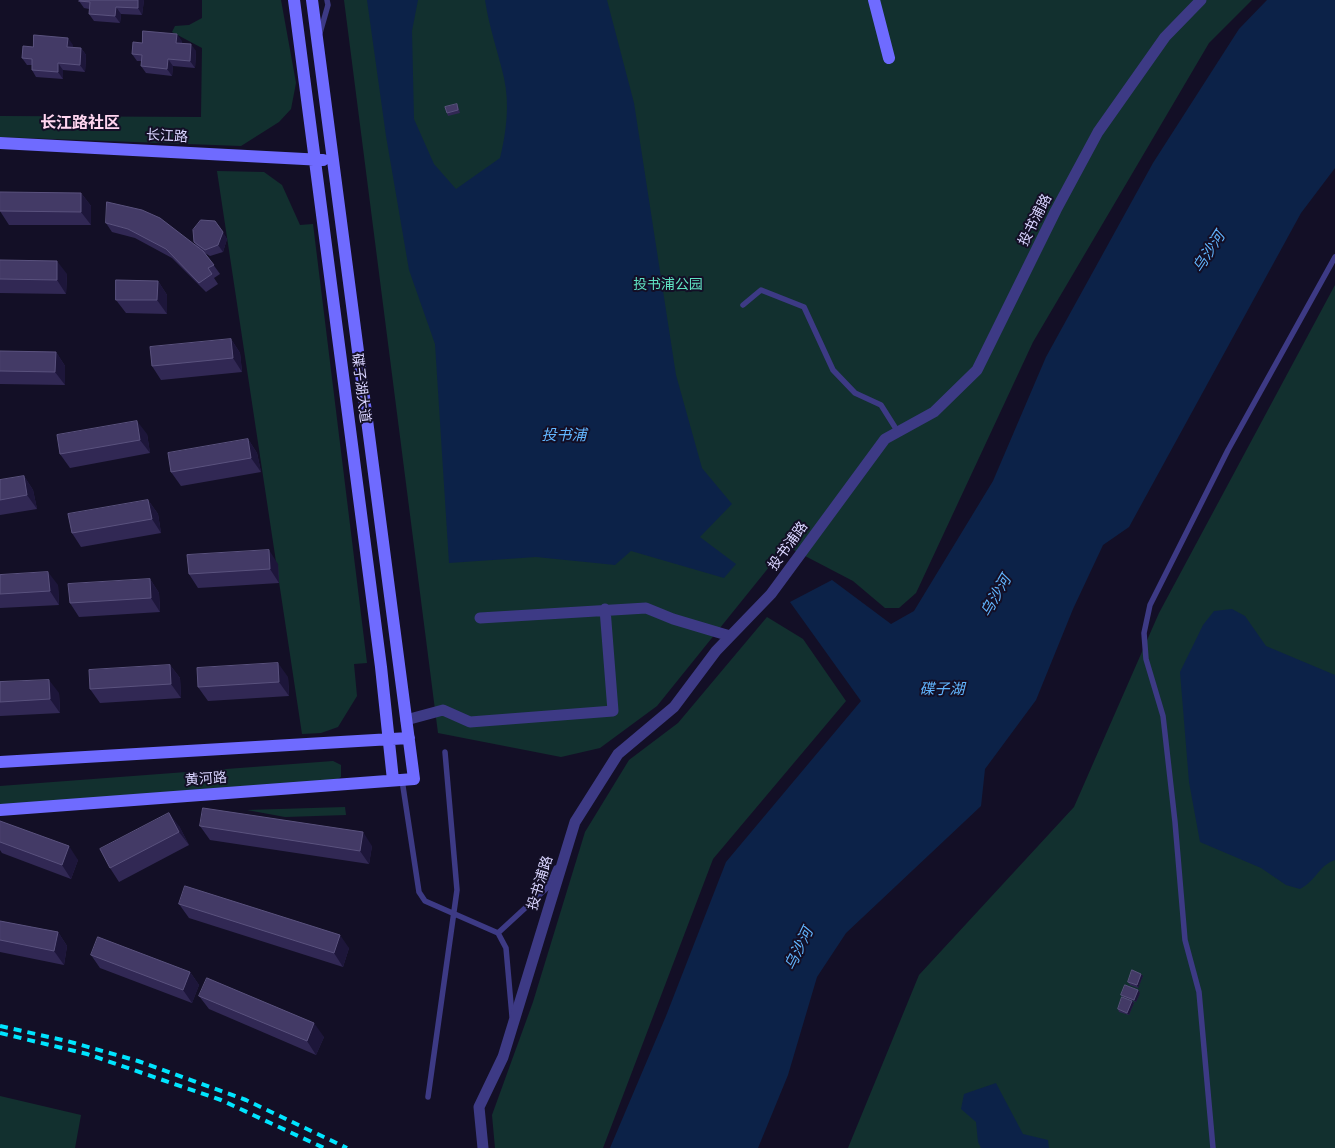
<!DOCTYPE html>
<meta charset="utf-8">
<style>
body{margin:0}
canvas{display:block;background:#130f26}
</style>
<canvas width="1335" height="1148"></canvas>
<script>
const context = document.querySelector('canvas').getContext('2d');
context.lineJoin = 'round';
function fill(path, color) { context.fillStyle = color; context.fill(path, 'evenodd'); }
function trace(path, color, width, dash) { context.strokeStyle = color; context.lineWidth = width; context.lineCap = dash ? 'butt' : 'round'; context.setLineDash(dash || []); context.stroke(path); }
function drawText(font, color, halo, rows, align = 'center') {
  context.font = font + ' "Public Sans","Noto Sans SC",sans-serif'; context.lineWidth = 4; context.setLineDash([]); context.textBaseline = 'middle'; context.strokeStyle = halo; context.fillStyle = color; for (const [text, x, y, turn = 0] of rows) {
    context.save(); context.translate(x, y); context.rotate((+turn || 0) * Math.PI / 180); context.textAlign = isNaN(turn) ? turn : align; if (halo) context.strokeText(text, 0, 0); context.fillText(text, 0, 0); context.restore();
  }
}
fill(new Path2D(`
 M202,0H281L296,83L291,109L279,122L241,146L0,137V116L201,117L202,48L172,32L175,26L189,25L202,18Z
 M344,0H1252L1209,43L1033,342L916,593L899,608H885L853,581L786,546L657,706L600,748L561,757L438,733Z
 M217,171L264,172L282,185L300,225L313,224L367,663L354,664L357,696L338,727L321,733L302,734Z
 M1335,285V1148H848L919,975L1074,807L1159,613Z
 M767,617L803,639L846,701L713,859L603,1148H495L492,1115L533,1002L585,832L629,760L678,723Z
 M333,761L341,765V777L334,781L0,805V786Z
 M345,807L346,815L285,817L247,810Z
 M0,1096L81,1115L75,1148H0Z`), '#12302f');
fill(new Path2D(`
 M367,0H418L412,31L414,119L434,164L456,189L500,158C506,133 510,105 504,78C498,52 489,27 485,0H607L634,103L676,375L702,468L732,504L700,537L736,564L724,578L631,551L615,565L536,557L449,563L435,344L409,270L386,136Z
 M1267,0H1335V168L1301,213L1129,527L1103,545L1073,609L1036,700L985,769L981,806L846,933L817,977L788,1075L758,1148H610L666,1016L726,862L861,701L790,602L832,580L891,624L914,611L993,481L1046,357L1153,163L1239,29Z
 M1232,609L1245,616L1266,646L1335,675V860C1318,866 1317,880 1300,889L1286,885L1261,868L1200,842L1189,782L1180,672L1203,625L1214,611Z
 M996,1083L1023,1134L1048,1140L1049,1148H981L978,1142L976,1122L961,1109L964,1094Z`), '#0c2248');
trace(new Path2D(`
 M320,33L328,5L327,0
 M743,305L761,290L804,307L833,370L855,393L881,405L898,432
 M402,780L419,892L425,901L498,933
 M512,1016L506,948L498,933L548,887L556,868
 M428,1097L457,890L445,752
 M1213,1148L1199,992L1185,940L1175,822L1163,716L1146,659L1144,633L1150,605L1228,450L1335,257`), '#3d3a85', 5.5);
trace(new Path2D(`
 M480,618L646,608L673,619L730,636
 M406,720L443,710L470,722L613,711L605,609
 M483,1148L479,1107L503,1057L575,822L618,754L674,707L716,651L771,594L885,439L934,412L977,370L1056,210L1098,132L1165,37L1201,0`), '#3d3a85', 11);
trace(new Path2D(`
 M294,0L381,667L393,780
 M874,0L889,58
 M0,143L323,160
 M0,762L409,738
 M0,810L414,779L312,0`), '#6f6bff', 12);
trace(new Path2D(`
 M0,1026L67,1041L138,1061L246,1100L347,1148
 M0,1033L87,1054L221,1100L324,1148`), '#00e5ff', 4, [8, 6]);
fill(new Path2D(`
 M80,0H144L142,15L121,14L120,23L94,21L89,14V9L84,8L79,1Z
 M182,41V44L196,51L195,68L173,66L172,76L146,73L141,66V61H137L132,54L142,43Z
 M73,45L72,48H81L86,55L85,72L63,70V79L36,77L32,70V65H27L22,58L33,47Z
 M458,106L460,113L448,116L447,113Z
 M81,193L91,206V225H9L0,211Z
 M215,221L227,239L223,252L210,256L205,253L220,274L214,278L218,284L206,292L172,258L135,238L112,232L106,223L197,247L194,242Z
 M0,260L67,274L66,294L0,293Z
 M158,281L167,295V314L126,313L116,300Z
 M231,339L240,353L242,372L161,380L152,366Z
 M0,351L56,352L65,366V385L0,384Z
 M147,434L150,453L70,468L60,454Z
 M248,439L257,453L261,472L181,486L171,472Z
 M24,476L33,490L37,509L0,515V480Z
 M148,500L158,514L161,533L81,547L72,533Z
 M278,564L279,583L198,588L189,574Z
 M0,575L58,585L59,605L0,608Z
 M150,579L159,593L160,612L79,617L70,603Z
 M170,665L180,678L181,698L100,703L90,689Z
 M288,677L289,696L208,701L198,687Z
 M0,682L59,693L60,713L0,716Z
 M0,821L78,860L71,879L2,853L0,850Z
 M179,826L189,845L119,882L110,868Z
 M200,826L372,846L369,864L210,840Z
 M179,904L349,948L343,967L189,918Z
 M0,921L58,932L67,946L64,965L0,952Z
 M91,955L190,972L199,985L192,1003L100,968Z
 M1143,976L1138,988L1130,985L1128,982Z
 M1138,990L1140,993L1136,1002L1123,997L1121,995Z
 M199,996L324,1037L316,1055L209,1009Z
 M1132,1001L1134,1003L1129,1015L1119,1012L1118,1009Z`), '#312854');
fill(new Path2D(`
 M138,0H144L142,15L138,8Z
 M116,7L121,14L120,23L115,16Z
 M177,34L182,41L181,50L176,43Z
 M68,38L73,45L72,54L67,47Z
 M191,44L196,51L195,68L190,61Z
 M81,48L86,55L85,72L80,65Z
 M168,59L173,66L172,76L167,69Z
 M58,63L63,70V79L58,72Z
 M81,193L91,206V225L81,212Z
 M223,232L227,239L223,252L218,245Z
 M57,261L67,274L66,294L57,280Z
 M158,281L167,295V314L157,300Z
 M231,339L240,353L242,372L233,358Z
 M56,352L65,366V385L55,372Z
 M137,421L147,434L150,453L140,440Z
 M248,439L257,453L261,472L251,458Z
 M24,476L33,490L37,509L27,495Z
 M148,500L158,514L161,533L152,519Z
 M269,550L278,564L279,583L270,569Z
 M48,572L58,585L59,605L50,591Z
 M150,579L159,593L160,612L151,598Z
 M278,663L288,677L289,696L279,682Z
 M170,665L180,678L181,698L171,684Z
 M49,680L59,693L60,713L50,699Z
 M169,813L179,826L189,845L179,832Z
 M363,832L372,846L369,864L360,851Z
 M69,846L78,860L71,879L62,865Z
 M58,932L67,946L64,965L54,951Z
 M340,935L349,948L343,967L334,953Z
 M190,972L199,985L192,1003L183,990Z
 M1141,974L1143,976L1138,988L1137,985Z
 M1138,990L1140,993L1136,1002L1134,1000Z
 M1132,1001L1134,1003L1129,1015L1127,1013Z
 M314,1023L324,1037L316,1055L307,1041Z`), '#1d163a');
const building = new Path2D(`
 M80,0H138V8L116,7L115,16L89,14L90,2L79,1Z
 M143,31L177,34L176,43L191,44L190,61L168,59L167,69L141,66L142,55L132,54L133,42L142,43Z
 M34,35L68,38L67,47L81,48L80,65L58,63V72L32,70V59L22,58L23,46L33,47Z
 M457,104L458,110L447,113L445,107Z
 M0,192L81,193V212L0,211Z
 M107,202L142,210L160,218L203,251L214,265L208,268L212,274L199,283L166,249L128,229L106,223Z
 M201,220L215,221L223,232L218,245L205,250L194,242L193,230Z
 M0,260L57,261V280L0,279Z
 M116,280L158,281L157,300H116Z
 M231,339L233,358L152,366L150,347Z
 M0,351L56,352L55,372L0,371Z
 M137,421L140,440L60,454L57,435Z
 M248,439L251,458L171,472L168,453Z
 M24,476L27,495L0,500V480Z
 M148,500L152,519L72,533L68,514Z
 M269,550L270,569L189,574L187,555Z
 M48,572L50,591L0,594V575Z
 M150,579L151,598L70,603L68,584Z
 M278,663L279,682L198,687L197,668Z
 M170,665L171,684L90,689L89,670Z
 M49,680L50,699L0,702V682Z
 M203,808L363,832L360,851L200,826Z
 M169,813L179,832L110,868L100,849Z
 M0,821L69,846L62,865L0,842Z
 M185,886L340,935L334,953L179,904Z
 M0,921L58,932L54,951L0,940Z
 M98,937L190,972L183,990L91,955Z
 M1132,970L1141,974L1137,985L1128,982Z
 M207,978L314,1023L307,1041L199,996Z
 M1125,985L1138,990L1134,1000L1121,995Z
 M1122,997L1132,1001L1127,1013L1118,1009Z`);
fill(building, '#433a66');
trace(building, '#5a527e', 1);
drawText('14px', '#d9d4ff', '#130f26', [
 ["长江路",167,136,3],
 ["投书浦路",1035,220,-63],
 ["碟子湖大道",361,388,83],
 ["投书浦路",788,546,-54],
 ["黄河路",206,779,-4],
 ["投书浦路",540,883,-73]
]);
drawText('14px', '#5fe0c0', '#130f26', [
 ["投书浦公园",668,285]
]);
drawText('italic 15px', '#62b6ff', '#130f26', [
 ["乌沙河",1209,252,-57],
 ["投书浦",564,435],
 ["乌沙河",996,596,-60],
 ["碟子湖",942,689],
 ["乌沙河",799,949,-64]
]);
drawText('bold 16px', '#ffd6f0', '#130f26', [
 ["长江路社区",80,123]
]);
</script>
